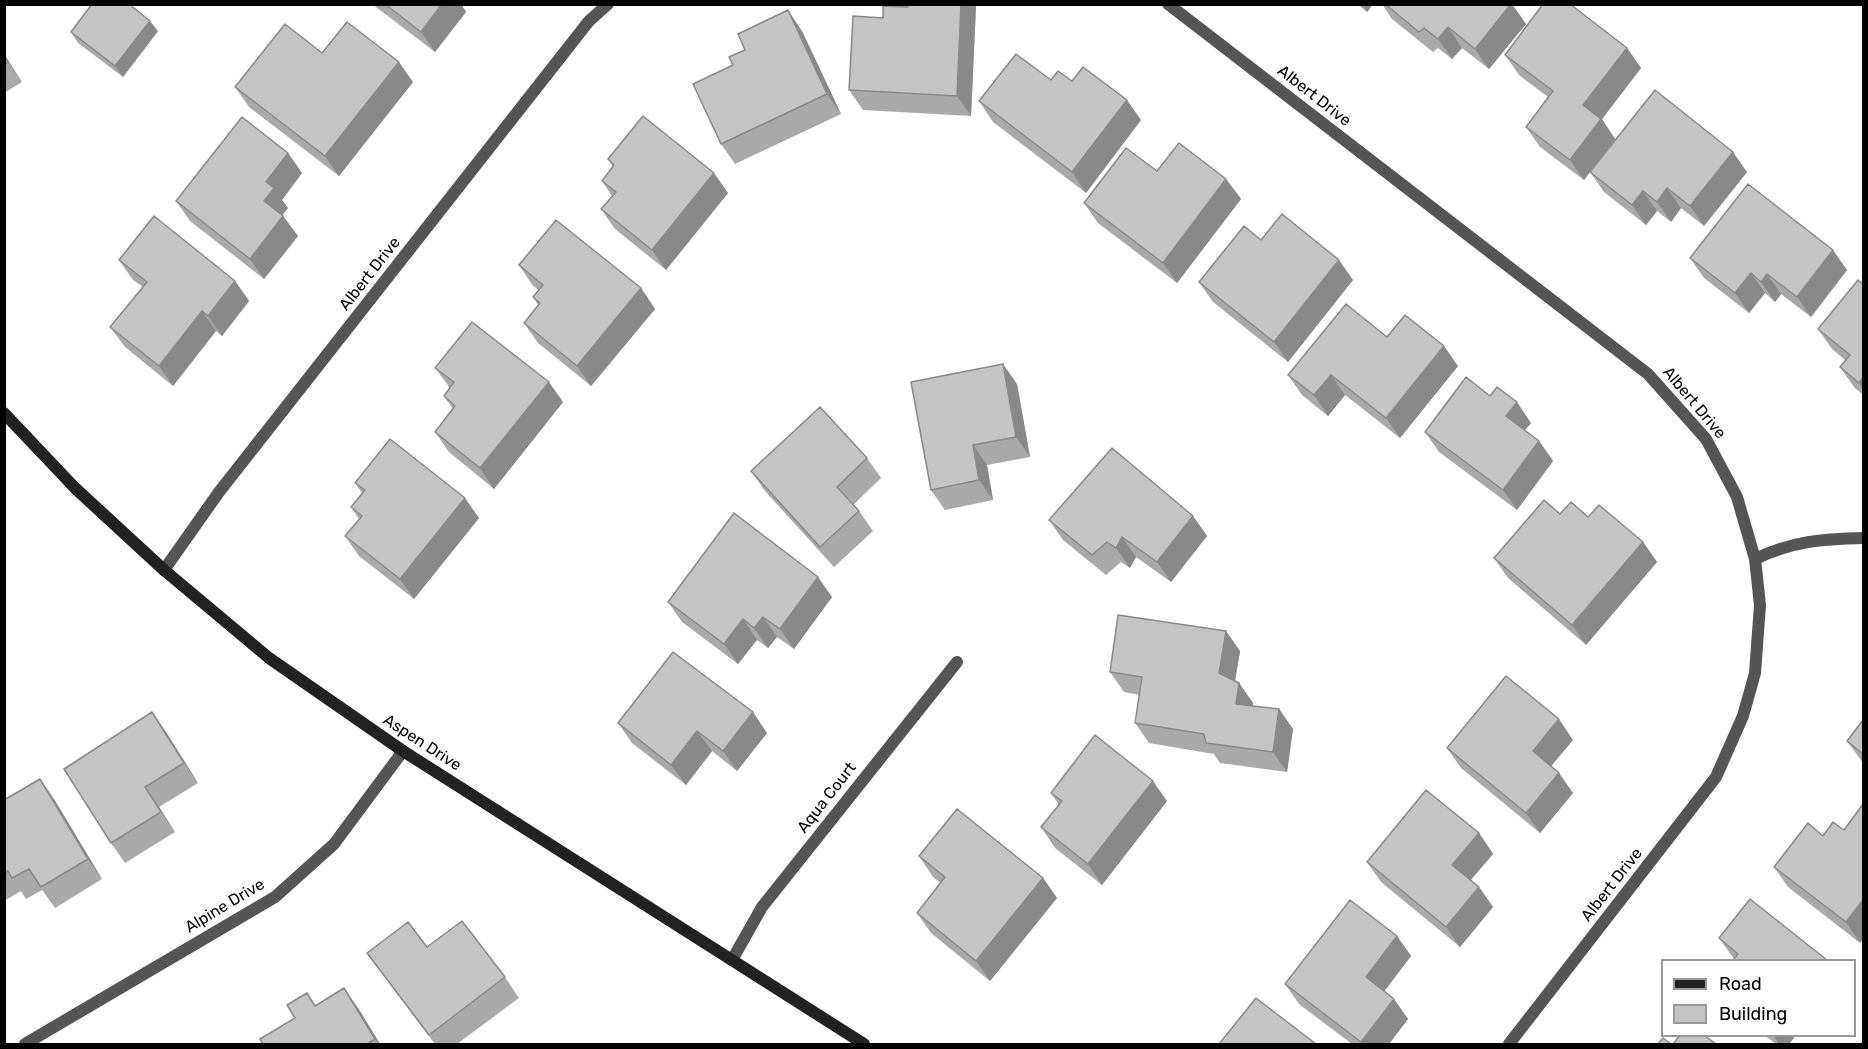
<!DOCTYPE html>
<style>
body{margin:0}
#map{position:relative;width:1868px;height:1049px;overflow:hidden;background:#fff;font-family:Rubik,sans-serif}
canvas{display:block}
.frame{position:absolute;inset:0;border:6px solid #000;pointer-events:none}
.legend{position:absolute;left:1661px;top:959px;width:195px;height:78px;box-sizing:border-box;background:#fff;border:2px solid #999;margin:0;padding:8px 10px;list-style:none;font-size:18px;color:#000}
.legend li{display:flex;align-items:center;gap:12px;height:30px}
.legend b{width:30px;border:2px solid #999}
</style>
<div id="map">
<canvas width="1868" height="1049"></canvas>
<div class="frame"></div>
<ul class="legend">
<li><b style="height:8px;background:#222"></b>Road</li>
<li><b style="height:16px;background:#c4c4c4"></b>Building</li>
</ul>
</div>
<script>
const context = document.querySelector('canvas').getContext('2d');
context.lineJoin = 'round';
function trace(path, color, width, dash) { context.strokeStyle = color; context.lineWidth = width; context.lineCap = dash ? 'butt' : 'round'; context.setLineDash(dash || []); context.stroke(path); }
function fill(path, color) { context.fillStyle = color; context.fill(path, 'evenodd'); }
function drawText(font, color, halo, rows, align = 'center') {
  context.font = font + ' Rubik,sans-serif'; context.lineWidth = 5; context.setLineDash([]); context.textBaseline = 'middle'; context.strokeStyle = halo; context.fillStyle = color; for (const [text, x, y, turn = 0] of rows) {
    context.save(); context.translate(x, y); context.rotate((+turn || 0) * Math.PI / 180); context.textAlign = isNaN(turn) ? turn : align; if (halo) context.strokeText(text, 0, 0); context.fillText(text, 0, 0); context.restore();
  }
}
trace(new Path2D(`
 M1168,4L1648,374L1706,439L1737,497L1755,559L1760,605L1755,673L1743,716L1716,777L1509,1044
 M1755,559C1793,541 1822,539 1864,538
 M164,570L219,492L589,21L608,4
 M732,960L762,907L957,662
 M25,1044L275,897L334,844L403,751`), '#555', 12);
trace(new Path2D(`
 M4,413L75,488L164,570L269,658L403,751L864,1044`), '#222', 12);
fill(new Path2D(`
 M372,4H461L466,12L435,52Z
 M1357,4H1373L1367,12Z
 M1382,4H1512L1526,24L1489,69L1462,48L1452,59L1438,48L1433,52L1392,19Z
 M976,6L971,116L863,110L849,90L883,18L908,7Z
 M158,31L123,77L78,43L71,32Z
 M802,31L841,114L735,164L721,144L733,65Z
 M1627,48L1641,68L1602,119L1615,139L1593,168L1747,172L1704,226L1681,208L1671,222L1657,211L1646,225L1604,192L1590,172L1584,180L1540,147L1526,127L1548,97L1519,75L1505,55Z
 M322,53L413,82L339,176L249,107L235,87Z
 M4,54L22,82L4,93Z
 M1051,80L1072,81L1141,120L1086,193L993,122L979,101Z
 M288,153L302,173L282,200L288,208L282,215L298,236L264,279L190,221L176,201Z
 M608,159L728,193L666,270L615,229L601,209L612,196L602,181L613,167Z
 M1157,171L1226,179L1241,199L1177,283L1098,223L1084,203Z
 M1261,240L1353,280L1288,362L1213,302L1199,282Z
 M1690,258L1847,270L1811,317L1781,294L1775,302L1765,293L1749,313L1704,278Z
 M119,260L235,281L249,301L222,336L216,331L173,386L125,347L110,327L143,287L133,280Z
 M519,265L641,288L655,309L591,386L538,343L524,323L538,305L533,297L539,290L533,286Z
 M1863,284V395L1854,387L1840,367L1845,360L1832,349L1818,329Z
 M1387,337L1458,366L1400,438L1345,395L1328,416L1302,395L1288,375Z
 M435,368L563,402L494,489L449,452L435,432L453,409L444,396L450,388Z
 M1017,384L1030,457L987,465L993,500L945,510L931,490Z
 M1490,396L1531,423L1525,430L1539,441L1553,461L1517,510L1439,452L1425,432Z
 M867,458L881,478L853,505L859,511L873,531L834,567L765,491L751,471Z
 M355,483L479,518L414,599L359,556L345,536L359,519L351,507L362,493Z
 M1560,514L1588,517L1643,542L1657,562L1586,645L1508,578L1494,558Z
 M1193,516L1207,536L1171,582L1136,557L1130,568L1121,562L1106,575L1063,540L1049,520Z
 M832,597L794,649L777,637L768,648L757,640L738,664L682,622L668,602Z
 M1226,631L1240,651L1235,681L1239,683L1253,703V706L1279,709L1293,729L1287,772L1220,763L1214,754L1149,743L1135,723L1140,695L1124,692L1110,672Z
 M1863,720V763L1847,741Z
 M618,723L767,733L737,771L712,751L686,785L632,743Z
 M166,732L198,783L159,807L175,832L125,863L111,843Z
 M1573,740L1551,766L1573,793L1540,833L1461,768L1447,748Z
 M1051,793L1167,801L1102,885L1055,848L1041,827L1059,805Z
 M54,799L102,879L55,908L42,890L26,899L21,891L4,901V800Z
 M1479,833L1493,854L1471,880L1479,887L1493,907L1460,947L1381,882L1367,862Z
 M1823,836L1860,943L1788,887L1774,867Z
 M919,856L1043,878L1057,898L990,981L931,933L917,913L941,883L933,877Z
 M1397,936L1411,956L1384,991L1394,999L1408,1019L1389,1044H1352L1299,1004L1285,984Z
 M1719,938L1827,960L1734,959Z
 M427,947L505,977L519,998L457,1044H435L367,953Z
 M316,1005L358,1008L380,1044H263Z
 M1764,1035H1796L1789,1044H1776Z`), '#a9a9a9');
fill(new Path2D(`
 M442,4H461L466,12L435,52L421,32Z
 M961,4H975L976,6L971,116L957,96Z
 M1362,4H1373L1367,12Z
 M1511,4H1512L1526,24L1489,69L1475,49Z
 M788,10L802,31L841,114L827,94Z
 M150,21L158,31L123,77L115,66Z
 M1448,27L1462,48L1452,59L1438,39Z
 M1627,48L1641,68L1602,119L1615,139L1584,180L1570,160L1583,105Z
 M4,54L22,82L8,62L4,56Z
 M399,62L413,82L339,176L325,156Z
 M1127,100L1141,120L1086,193L1072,172Z
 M1733,152L1747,172L1704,226L1690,206Z
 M288,153L302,173L282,200L288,208L278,221L264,201L266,182Z
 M714,173L728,193L666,270L652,250Z
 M1226,179L1241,199L1177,283L1163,263Z
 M1667,188L1681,208L1671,222L1657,202Z
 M1643,191L1657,211L1646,225L1632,205Z
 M283,216L298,236L264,279L250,259Z
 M1833,250L1847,270L1811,317L1797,297Z
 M1339,260L1353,280L1288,362L1274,342Z
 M1751,273L1765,293L1749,313L1735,293Z
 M1767,274L1781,294L1775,302L1761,282Z
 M235,281L249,301L222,336L208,316Z
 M641,288L655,309L591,386L577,366Z
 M202,311L216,331L173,386L159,366Z
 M1444,346L1458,366L1400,438L1386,418Z
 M1003,364L1017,384L1030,457L1016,437Z
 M1331,375L1345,395L1328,416L1314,395Z
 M1863,377V389L1859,383Z
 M549,382L563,402L494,489L480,468Z
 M1517,402L1531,423L1520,436L1506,416Z
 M1539,441L1553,461L1517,510L1503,490Z
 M973,445L987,465L993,500L979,480Z
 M465,498L479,518L414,599L400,579Z
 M1193,516L1207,536L1171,582L1157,562Z
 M1122,537L1136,557L1130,568L1116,548Z
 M1643,542L1657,562L1586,645L1572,625Z
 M818,577L832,597L794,649L780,629Z
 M763,617L777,637L768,648L754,628Z
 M743,619L757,640L738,664L724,644Z
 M1226,631L1240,651L1233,693L1219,673Z
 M1239,683L1253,703L1250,724L1236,704Z
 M1279,709L1293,729L1287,772L1273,752Z
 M152,712L166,732L198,783L184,763Z
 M753,712L767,733L737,771L723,751Z
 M1559,719L1573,740L1547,771L1533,751Z
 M697,731L712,751L686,785L671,765Z
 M1559,773L1573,793L1540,833L1526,813Z
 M40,779L54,799L102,879L88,859Z
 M1153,781L1167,801L1102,885L1088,864Z
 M145,787L159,807L175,832L161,812Z
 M1479,833L1493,854L1466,885L1452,865Z
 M1043,878L1057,898L990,981L976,961Z
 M1479,887L1493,907L1460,947L1446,927Z
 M1863,900V939L1860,943L1846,922Z
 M1397,936L1411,956L1380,997L1366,977Z
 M344,988L358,1008L380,1044H379L375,1039Z
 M1394,999L1408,1019L1389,1044H1363L1361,1042Z
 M1773,1035H1796L1789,1044H1779Z`), '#898989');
const building = new Path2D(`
 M92,4H129L150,21L115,66L71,32Z
 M385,4H442L421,32Z
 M908,4H961L957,96L849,90L853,16L883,18V6L908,7Z
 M1385,4H1511L1475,49L1448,27L1438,39L1424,28L1419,32Z
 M1543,4H1570L1627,48L1583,105L1601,119L1570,160L1526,127L1553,91L1505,55Z
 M788,10L827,94L721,144L693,84L733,65L729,57L745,50L738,34Z
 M347,22L399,62L325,156L235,87L285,24L322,53Z
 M1016,54L1051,80L1058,71L1072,81L1083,67L1127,100L1072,172L979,101Z
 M4,56L8,62L4,64Z
 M1655,90L1733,152L1690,206L1667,188L1657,202L1643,191L1632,205L1590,172Z
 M643,116L714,173L652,250L601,209L616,192L602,181L614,165L608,159Z
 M242,117L288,153L266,182L274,188L264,201L283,216L250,259L176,201Z
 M1179,143L1226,179L1163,263L1084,203L1126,148L1157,171Z
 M1748,184L1833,250L1797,297L1767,274L1761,282L1751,273L1735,293L1690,258Z
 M1282,214L1339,260L1274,342L1199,282L1244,226L1261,240Z
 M154,216L235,281L208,316L202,311L159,366L110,327L147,282L119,260Z
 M556,220L641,288L577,366L524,323L540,303L533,297L543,285L519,265Z
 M1858,280L1863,284V377L1859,383L1840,367L1850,355L1818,329Z
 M1346,304L1387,337L1405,315L1444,346L1386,418L1331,375L1314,395L1288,375Z
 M472,322L549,382L480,468L435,432L455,406L444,396L454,382L435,368Z
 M1003,364L1016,437L973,445L979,480L931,490L911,382Z
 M1466,377L1490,396L1497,387L1517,402L1506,416L1539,441L1503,490L1425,432Z
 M820,407L867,458L837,487L859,511L820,547L751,471Z
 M390,439L465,498L400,579L345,536L362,516L351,507L365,490L355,483Z
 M1112,448L1193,516L1157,562L1122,537L1116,548L1107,542L1092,555L1049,520Z
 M1544,500L1560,514L1571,502L1588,517L1599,505L1643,542L1572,625L1494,558Z
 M734,513L818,577L780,629L763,617L754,628L743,619L724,644L668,602Z
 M1118,615L1226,631L1219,673L1239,683L1236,704L1279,709L1273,752L1206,743L1204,734L1135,723L1142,677L1110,672Z
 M673,652L753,712L723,751L697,731L671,765L618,723Z
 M1506,676L1559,719L1533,751L1559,773L1526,813L1447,748Z
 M152,712L184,763L145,787L161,812L111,843L64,769Z
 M1863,720V754L1847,741Z
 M1095,735L1153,781L1088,864L1041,827L1062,801L1051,793Z
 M40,779L88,859L41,887L29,869L12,878L8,871L4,873V800Z
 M1426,790L1479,833L1452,865L1479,887L1446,927L1367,862Z
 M1863,804V900L1846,922L1774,867L1808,823L1823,836L1833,822L1844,830Z
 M957,809L1043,878L976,961L917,913L945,877L919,856Z
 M1750,899L1827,960H1733L1738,954L1719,938Z
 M1350,900L1397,936L1366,977L1394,999L1361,1042L1285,984Z
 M462,921L505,977L429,1035L367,953L408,922L427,947Z
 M344,988L375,1039L367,1044H263L260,1039L295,1018L287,1005L307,993L315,1006Z
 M1256,998L1316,1044H1219Z
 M1680,1035H1704L1716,1044H1673Z
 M1663,1038L1671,1044H1658Z`);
fill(building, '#c4c4c4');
trace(building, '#898989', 1.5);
drawText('16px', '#000', '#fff', [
 ["Albert Drive",1314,96,38],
 ["Albert Drive",370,274,-52],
 ["Albert Drive",1694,403,50],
 ["Aspen Drive",422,743,33],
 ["Aqua Court",827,798,-52],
 ["Albert Drive",1612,885,-52],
 ["Alpine Drive",225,906,-31]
]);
</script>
